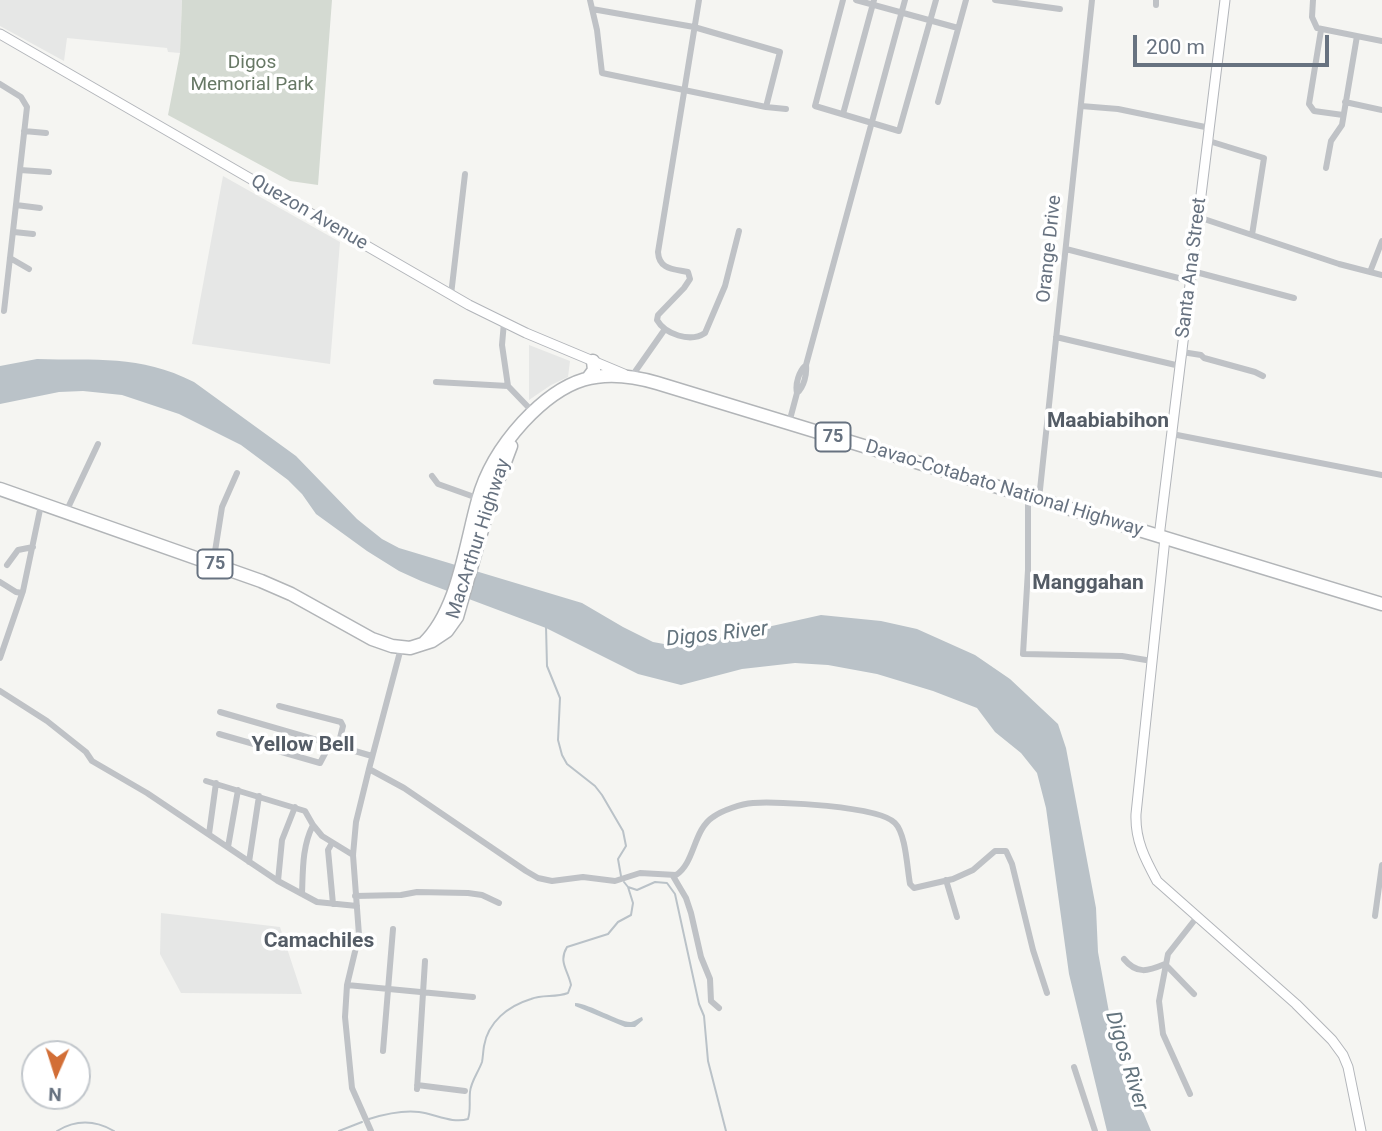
<!DOCTYPE html>
<style>
body{margin:0}
#map{position:relative;width:1382px;height:1131px;overflow:hidden;background:#f5f5f2;font-family:Roboto,sans-serif}
canvas{display:block}
.north{position:absolute;left:21px;top:1040px;width:70px;height:70px;box-sizing:border-box;background:#fff;border:2px solid #c2c7cc;border-radius:50%;rotate:183deg;font-size:19px;font-weight:700;line-height:28px;text-align:center;color:#677280}
.north::after{content:'';display:block;margin:auto;width:24px;height:32px;background:#d26e36;clip-path:polygon(50% 0,100% 100%,50% 72%,0 100%)}
.scale{position:absolute;left:1133px;top:35px;width:196px;height:32px;box-sizing:border-box;border:4px solid #677280;border-top:0;padding-left:9px;font-size:21px;line-height:24px;white-space:nowrap;color:#677280;-webkit-text-stroke:5px #fff;paint-order:stroke}
</style>
<div id="map">
<canvas width="1382" height="1131"></canvas>
<div class="north">N</div>
<div class="scale">200 m</div>
</div>
<script>
const context = document.querySelector('canvas').getContext('2d');
context.lineJoin = 'round';
function fill(path, color) { context.fillStyle = color; context.fill(path, 'evenodd'); }
function trace(path, color, width, dash) { context.strokeStyle = color; context.lineWidth = width; context.lineCap = dash ? 'butt' : 'round'; context.setLineDash(dash || []); context.stroke(path); }
function drawText(font, color, halo, rows, align = 'center') {
  context.font = font + ' Roboto,sans-serif'; context.lineWidth = 7; context.setLineDash([]); context.textBaseline = 'middle'; context.strokeStyle = halo; context.fillStyle = color; for (const [text, x, y, turn = 0] of rows) {
    context.save(); context.translate(x, y); context.rotate((+turn || 0) * Math.PI / 180); context.textAlign = isNaN(turn) ? turn : align; if (halo) context.strokeText(text, 0, 0); context.fillText(text, 0, 0); context.restore();
  }
}
fill(new Path2D(`
 M0,0H182L180,53L168,52L167,48L67,38L64,61L0,26Z
 M223,176L340,242L330,364L192,344Z
 M529,345L570,361L568,377L551,385L529,400Z
 M161,913L280,927L302,994L181,993L160,954Z`), '#e6e7e6');
fill(new Path2D(`
 M182,0H332L318,185L290,181L168,115L180,53Z`), '#d4dad2');
fill(new Path2D(`
 M37,359C96,361 139,354 194,382L296,456L357,519L382,539L399,548L582,603L623,627L653,642L675,646L696,643L821,615L881,621L917,629L975,655L1010,679L1058,724L1066,748L1096,908L1098,952L1115,1045L1151,1131H1107L1069,974L1046,808L1037,773L1021,753L995,732L977,708L933,691L877,674L828,665L795,663L742,669L681,685L638,674L546,628L421,581L399,571L367,551L316,514L302,494L288,480L241,445L179,414L122,395L83,391L59,392L0,404V366Z
 M575,1003C591,1004 620,1023 631,1022C633,1022 641,1017 642,1017L643,1020L635,1027H625L575,1006Z`), '#bac2c8');
trace(new Path2D(`
 M546,626L547,666L560,698L558,740L562,755L567,764L595,786L602,795L623,831L626,846L618,859L621,876
 M624,882L628,887L637,890L655,882L667,883L675,894L699,1004L704,1016L708,1061L726,1131
 M369,1119C385,1114 402,1110 419,1112C435,1114 453,1124 468,1119C471,1110 469,1102 470,1092C471,1081 478,1073 482,1062C483,1057 483,1052 484,1046C488,1022 508,1006 531,999C543,994 555,998 568,993L571,985C568,970 558,962 567,947L608,934L618,922L631,915L633,903L628,887
 M57,1131C75,1120 95,1120 114,1131
 M339,1131L362,1122`), '#bac2c8', 2);
const secondary = new Path2D(`
 M0,34L469,305L526,333L624,374
 M1159,537L1225,0
 M1165,538L1136,814C1135,840 1145,859 1157,881L1296,1004L1332,1040L1343,1055L1348,1067L1361,1131`);
const highway = new Path2D(`
 M588,378L594,370L593,361
 M0,489L261,581L291,594L372,639L392,646L410,648L432,641L447,631L457,617L490,502L511,446
 M423,644C458,611 465,546 478,500C486,470 502,445 523,422C564,378 599,366 657,383L1382,604`);
trace(secondary, '#b2b5ba', 11);
trace(highway, '#b2b5b8', 15);
trace(new Path2D(`
 M590,0L597,30L602,73L766,107L786,109
 M699,0L658,252C659,270 674,269 688,272L690,279L684,288L658,315L657,320C665,334 690,343 705,333L725,286L739,231
 M843,0L815,106L899,131L936,0
 M856,0L958,28
 M995,0L1060,9
 M1313,0L1312,17L1317,28L1382,41
 M1156,5V0
 M592,9L694,27L780,52L766,107
 M1321,30L1309,104L1314,111L1343,115
 M0,84L21,97L27,107L4,311
 M938,102L966,0
 M1345,102L1382,110
 M1081,106L1118,109L1210,128
 M843,114L874,0
 M24,131L46,133
 M1209,141L1264,158L1252,235
 M1326,168L1331,141L1342,125L1357,36
 M20,170L49,172
 M16,205L40,208
 M1198,217L1339,264L1382,275
 M14,232L33,234
 M1066,249L1190,281
 M10,258L29,269
 M1192,271L1294,298
 M1370,272L1382,241
 M451,295L465,174
 M504,322L502,345L508,386
 M1056,337L1180,366
 M1182,352L1201,355L1204,358L1255,372L1263,376
 M632,376L665,329
 M436,382L508,386L532,411
 M797,393C795,384 799,371 806,365
 M789,423L797,393C804,387 807,374 806,365L905,0
 M1172,434L1382,475
 M432,476L438,484L480,499
 M1028,498V570L1023,654L1122,656L1152,661
 M1039,499L1092,0
 M66,512L98,444
 M213,564L222,507L237,473
 M7,565L18,550L33,547
 M0,582L16,592L22,593
 M0,658L23,591L41,505
 M0,691L47,721L86,752L92,761L147,793L278,881L317,902L357,906
 M279,706L341,722L343,726L338,746
 M220,712L372,756
 M219,734L320,763L330,744
 M369,769L404,788L526,871L538,878L552,881L583,877L615,881L640,873L676,875C695,863 693,830 713,817C723,810 741,804 753,803C777,801 879,806 895,823C906,834 907,868 910,884L914,888L953,879L973,870L995,851H1006L1012,864L1033,950L1047,993
 M206,781L305,811L313,825C302,847 303,869 302,894
 M313,825L322,836L353,855
 M209,834L216,783
 M332,843L328,850L333,904
 M228,847L238,790
 M249,862L259,796
 M673,876L686,898L691,913L701,957L710,979L711,1001L719,1008
 M946,880L957,917
 M278,881L282,840L295,807
 M355,896L401,895L417,892L468,893L482,895L499,903
 M1375,916L1382,865
 M1124,959C1137,975 1148,971 1165,964
 M1165,964L1194,994
 M347,985L473,997
 M383,1051L393,929
 M1074,1067L1095,1131
 M417,1085L465,1091
 M417,1089L425,961
 M1190,1094L1163,1034L1159,1001L1168,954L1197,917
 M371,1131L352,1088L345,1017L347,985L359,935L353,855L356,822L369,769L401,648`), '#bfc2c6', 6);
trace(secondary, '#fff', 9);
trace(highway, '#fff', 12);
for (const [x, y, w] of [
 [833,437,35],
 [215,564,35]
]) { const box = new Path2D(); box.roundRect(x - w / 2, y - 14.5, w, 29, 5); context.fillStyle = '#fff'; context.fill(box); trace(box, '#677280', 2); }
drawText('bold 18px', '#677280', null, [
 ["75",833,437],
 ["75",215,564]
]);
drawText('19px', '#677865', '#fff', [
 ["Digos",252,63],
 ["Memorial Park",252,85]
]);
drawText('19px', '#677280', '#fff', [
 ["Quezon Avenue",309,213,30],
 ["Orange Drive",1050,249,-84],
 ["Santa Ana Street",1192,268,-83],
 ["Davao-Cotabato National Highway",1004,489,17],
 ["MacArthur Highway",479,539,-72]
]);
drawText('bold 21px', '#545c66', '#fff', [
 ["Maabiabihon",1108,422],
 ["Manggahan",1088,584],
 ["Yellow Bell",303,746],
 ["Camachiles",319,942]
]);
drawText('italic 21px', '#63737d', '#fff', [
 ["Digos River",717,635,-6],
 ["Digos River",1126,1061,73]
]);
</script>
